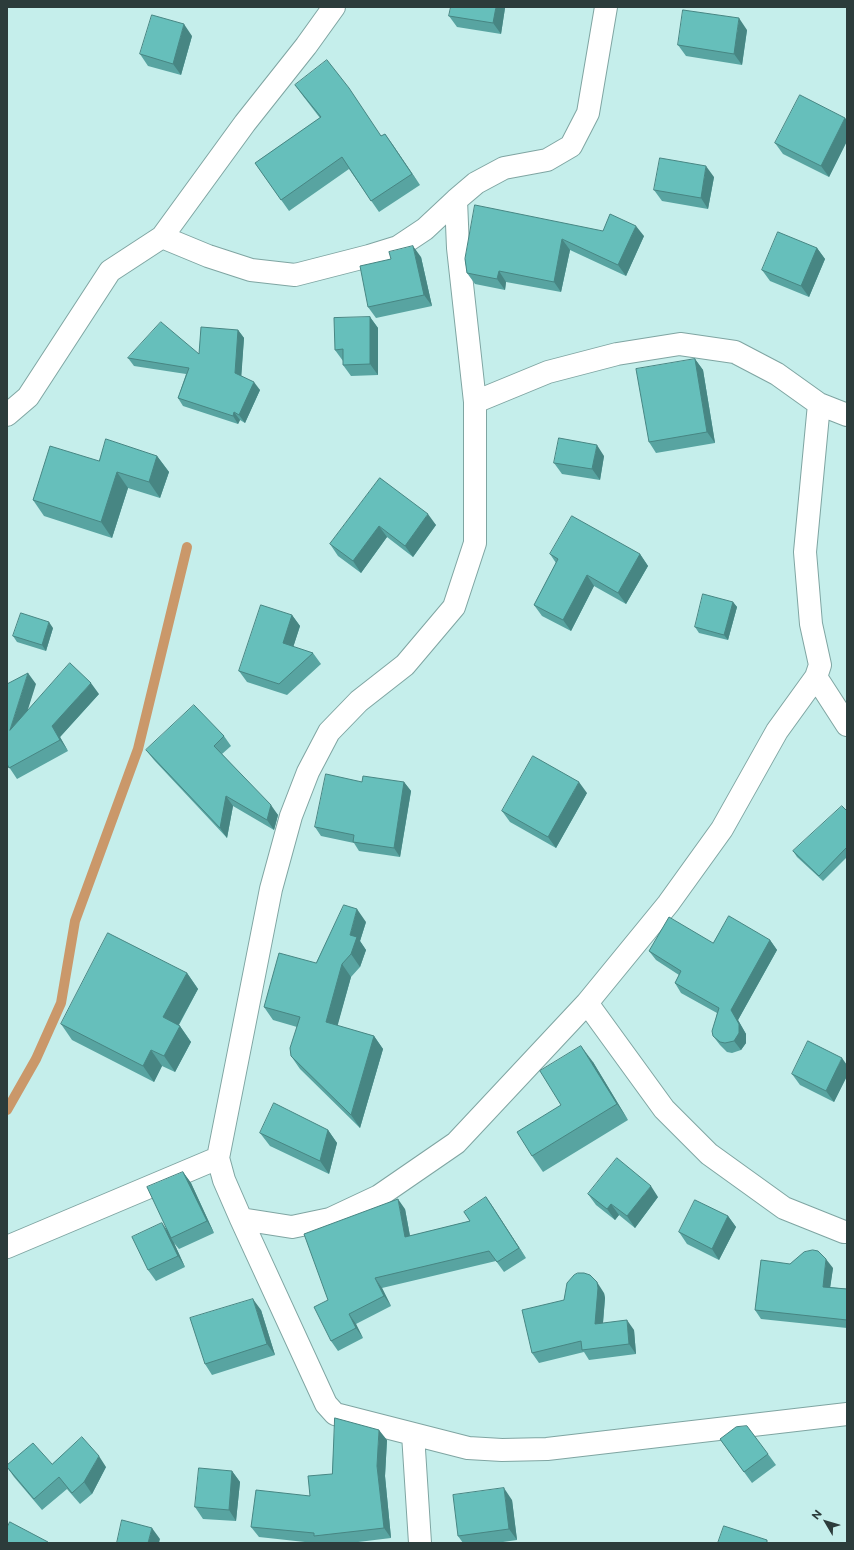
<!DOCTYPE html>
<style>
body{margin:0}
#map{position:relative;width:854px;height:1550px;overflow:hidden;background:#c5eeeb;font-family:Montserrat,sans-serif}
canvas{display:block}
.frame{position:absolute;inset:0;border:8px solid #2c3c3b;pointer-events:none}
.north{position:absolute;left:806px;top:1502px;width:40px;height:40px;-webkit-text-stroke:3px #c5eeeb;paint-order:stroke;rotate:308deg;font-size:11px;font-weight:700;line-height:16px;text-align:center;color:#2c3c3b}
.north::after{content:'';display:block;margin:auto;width:14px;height:18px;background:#2c3c3b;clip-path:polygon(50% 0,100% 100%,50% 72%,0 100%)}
</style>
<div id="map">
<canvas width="854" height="1550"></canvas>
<div class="frame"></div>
<div class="north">N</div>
</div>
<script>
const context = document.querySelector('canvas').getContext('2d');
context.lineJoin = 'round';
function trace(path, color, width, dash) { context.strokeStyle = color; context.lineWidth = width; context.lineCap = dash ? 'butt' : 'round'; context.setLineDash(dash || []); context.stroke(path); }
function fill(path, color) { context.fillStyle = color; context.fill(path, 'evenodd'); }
trace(new Path2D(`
 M7,1110L36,1059L61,1003L75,921L138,749L187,547`), '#ca986a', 10);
const minor = new Path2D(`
 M606,7L588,113L571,146L547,160L504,168L476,183L456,200L458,248L475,402V543L454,607L405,665L359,701L329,732L308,772L291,816L271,889L218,1158L224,1180L241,1219L326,1404L335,1414L468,1448L502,1450L547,1449L847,1414
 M162,237L208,256L251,270L295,275L369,256L398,247L425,229L456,200
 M475,402L548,372L617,354L680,344L735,352L777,374L819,404L847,415
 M7,415L28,397L110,271L162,237L245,123L306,46L334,7
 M816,677L847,725
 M587,1003L668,904L722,829L777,731L816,677L820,665L811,624L805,552L819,404
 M241,1219L292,1227L330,1219L379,1196L456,1143L587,1003L664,1109L709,1154L784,1208L844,1232H847
 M7,1247L218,1158
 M413,1434L420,1543`);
trace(minor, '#7fa5a2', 24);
trace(minor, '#fff', 22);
fill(new Path2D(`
 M505,8L501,34L457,27L449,16Z
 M747,30L742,65L686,56L678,45Z
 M192,36L181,75L148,66L140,54Z
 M295,85L382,136L385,134L420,185L379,212L349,169L289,211L255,163L320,118L303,96Z
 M845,118L847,121V141L829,177L783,154L775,143Z
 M714,177L708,209L662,201L654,190Z
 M603,231L644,236L626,276L570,250L561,292L506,282L505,290L475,284L467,273L465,259Z
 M817,248L825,259L809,297L770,281L762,270Z
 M421,257L432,306L376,318L368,307L391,259Z
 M370,317L378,328V375L351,376L343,365V361L335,350Z
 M238,330L244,338L241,376L260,390L245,423L240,420L238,424L183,406L178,398L186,374L134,366L128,358L199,354Z
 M695,359L703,370L715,443L656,453L649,442Z
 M157,456L169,472L160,498L128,488L112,538L44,516L33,500L99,461Z
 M604,456L600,480L562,474L554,463Z
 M380,478L436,525L413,557L387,537L361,573L338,556L330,544Z
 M550,554H640L648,566L626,604L594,586L571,631L542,616L534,605L556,563Z
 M733,602L737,607L728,640L699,633L695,627Z
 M292,615L300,626L293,647L313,653L321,664L287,695L247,682L239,671Z
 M53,628L46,651L17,642L13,636Z
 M36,684L27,710L99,694L60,737L68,751L17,779L7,764Z
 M224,736L231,746L222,754L278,815L274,830L233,806L227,838L154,760L146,750Z
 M362,782H404L411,791L400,857L359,851L354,843L321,836L315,827Z
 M587,793L556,848L510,822L502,811Z
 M847,811V857L823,881L797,857L793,851Z
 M366,922L360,941L366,950L360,967L351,977L337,1026L374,1036L383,1049L360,1128L300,1069L291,1056L297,1027L273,1020L264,1007Z
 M770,940L777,950L738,1020L746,1034V1043L741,1050L732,1053L727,1052L720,1045L713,1036L717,1013L681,993L675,983L679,975L656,960L649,951L713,943Z
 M187,973L198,989L179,1025L191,1042L175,1072L162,1066L154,1082L72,1040L61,1024Z
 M593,1062L628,1120L543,1172L532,1156L561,1105Z
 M847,1065V1076L834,1102L800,1085L792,1074Z
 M328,1130L337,1143L329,1174L270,1146L260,1133Z
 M183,1172L191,1183L214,1233L179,1249L174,1243L185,1267L156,1281L148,1270L167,1229Z
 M588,1194L658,1197L635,1228L619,1215L615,1220L596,1205Z
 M486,1197L526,1258L504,1272L496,1261L382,1288L391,1306L356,1324L363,1338L338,1351L331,1341L328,1300L405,1209L410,1236L470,1221Z
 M728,1216L736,1227L719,1260L687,1244L679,1232Z
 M790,1264L833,1268L830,1287L847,1289V1328L761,1319L755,1310Z
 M604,1293L605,1298L603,1323L634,1330L636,1354L589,1360L584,1352L539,1363L532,1353L564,1300Z
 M261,1310L275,1355L212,1375L205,1364Z
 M720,1439L768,1454L776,1465L752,1483Z
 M387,1440L385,1476L391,1538L350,1543H314L259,1537L251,1527L310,1496L332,1474Z
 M52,1464L106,1467L92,1494L80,1504L67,1489L42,1510L14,1477L7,1467Z
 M232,1471L240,1482L236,1521L203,1519L195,1507Z
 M512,1500L517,1540L496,1543H463L458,1536Z`), '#58a4a1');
fill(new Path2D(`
 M496,7H504L505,8L501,34L493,23Z
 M739,18L747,30L742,65L734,54Z
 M184,24L192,36L181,75L173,64Z
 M845,118L847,121V141L829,177L821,166Z
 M385,134L393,145L420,185L412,174Z
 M706,166L714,177L708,209L701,198Z
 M636,226L644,236L626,276L618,265Z
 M562,239L570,250L561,292L554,282Z
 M413,246L421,257L432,306L424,295Z
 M817,248L825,259L809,297L801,286Z
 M499,271L506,282L505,290L497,279Z
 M370,317L378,328V375L370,364Z
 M238,330L244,338L241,381L235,373Z
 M695,359L703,370L715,443L707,432Z
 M254,382L260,390L245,423L239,415Z
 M234,412L240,420L238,424L233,416Z
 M597,445L604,456L600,480L592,469Z
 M157,456L169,472L160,498L149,482Z
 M117,472L128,488L112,538L101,522Z
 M428,514L436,525L413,557L405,546Z
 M379,526L387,537L361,573L353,561Z
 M640,554L648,566L626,604L618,593Z
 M587,575L594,586L571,631L563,620Z
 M733,602L737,607L728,640L724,635Z
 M292,615L300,626L291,654L283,643Z
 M49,622L53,628L46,651L42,645Z
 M28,673L36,684L18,741L10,730Z
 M91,683L99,694L60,737L68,751L60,740L52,726Z
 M404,782L411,791L400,857L394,848Z
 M579,782L587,793L556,848L548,837Z
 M226,796L233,806L227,838L220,828Z
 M271,805L278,815L274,830L267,820Z
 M357,909L366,922L360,941L366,950L360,967L351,954L350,935Z
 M770,940L777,950L738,1020L746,1034V1043L741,1050L734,1041L731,1010Z
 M342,964L351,977L335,1035L326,1022Z
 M187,973L198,989L174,1033L163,1017Z
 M180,1026L191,1042L175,1072L164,1056Z
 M374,1036L383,1049L360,1128L351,1115Z
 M581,1046L593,1062L628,1120L617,1104Z
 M151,1050L162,1066L154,1082L143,1066Z
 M842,1058L847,1065V1076L834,1102L826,1091Z
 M328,1130L337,1143L329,1174L320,1161Z
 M183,1172L191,1183L214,1233L207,1221Z
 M651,1186L658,1197L635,1228L627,1216Z
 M486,1197L493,1207L526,1258L519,1248Z
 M398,1199L405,1209L412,1247L405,1237Z
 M611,1204L619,1215L615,1220L607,1209Z
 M728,1216L736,1227L719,1260L712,1249Z
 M162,1223L170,1234L171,1238L174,1243L185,1267L178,1256Z
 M826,1259L833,1268L829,1296L823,1287Z
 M375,1278L382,1288L391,1306L384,1296Z
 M597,1282L604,1293L605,1298L602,1334L595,1324Z
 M253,1299L261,1310L275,1355L267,1344Z
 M349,1314L356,1324L363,1338L356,1328Z
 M627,1320L634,1330L636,1354L629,1344Z
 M379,1430L387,1440L385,1476L391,1538L384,1528L377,1466Z
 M99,1456L106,1467L92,1494L84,1482Z
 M232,1471L240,1482L236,1521L229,1510Z
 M504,1488L512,1500L517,1540L509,1529Z
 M152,1528L160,1539L159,1543H148Z`), '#478683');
const building = new Path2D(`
 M451,7H496L493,23L449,16Z
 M683,10L739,18L734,54L678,45Z
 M152,15L184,24L173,64L140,54Z
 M327,60L349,88L381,136L385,134L412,174L371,201L342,157L281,200L255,163L321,117L295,85Z
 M800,95L845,118L821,166L775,143Z
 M660,158L706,166L701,198L654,190Z
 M475,205L603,231L610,214L636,226L618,265L562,239L554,282L499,271L497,279L467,273L465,259Z
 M778,232L817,248L801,286L762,270Z
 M413,246L424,295L368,307L360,266L391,259L389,252Z
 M370,317V364L343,365V349L335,350L334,318Z
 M161,322L199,354L201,327L238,330L235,373L254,382L239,415L234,412L233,416L178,398L189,368L128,358Z
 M695,359L707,432L649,442L636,369Z
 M559,438L597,445L592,469L554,463Z
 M106,439L157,456L149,482L117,472L101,522L33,500L50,446L99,461Z
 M380,478L428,514L405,546L379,526L353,561L330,544Z
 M572,516L640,554L618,593L587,575L563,620L534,605L558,559L550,554Z
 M703,594L733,602L724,635L695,627Z
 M261,605L292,615L283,643L313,653L279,684L239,671Z
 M21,613L49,622L42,645L13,636Z
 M70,663L91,683L52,726L60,740L9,768L7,764V684L28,673L10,730Z
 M194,705L224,736L214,746L271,805L267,820L226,796L220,828L146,750Z
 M533,756L579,782L548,837L502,811Z
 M326,774L362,782L363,776L404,782L394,848L353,842L354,835L315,827Z
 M842,806L847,811V847L819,876L793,851Z
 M344,905L357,909L350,935L357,937L351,954L342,964L326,1022L374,1036L351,1115L291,1056L290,1048L300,1017L264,1007L279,953L316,963Z
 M729,916L770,940L731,1010L739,1024V1033L734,1041L725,1043L720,1042L713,1036L712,1031L719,1008L675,983L681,971L649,951L669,917L713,943Z
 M108,933L187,973L163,1017L180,1026L164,1056L151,1050L143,1066L61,1024Z
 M808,1041L842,1058L826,1091L792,1074Z
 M581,1046L617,1104L532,1156L517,1132L561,1105L540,1071Z
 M274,1103L328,1130L320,1161L260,1133Z
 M617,1158L651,1186L627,1216L611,1204L607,1209L588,1194Z
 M183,1172L207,1221L171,1238L147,1187Z
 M486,1197L519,1248L497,1262L489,1251L375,1278L384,1296L349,1314L356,1328L331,1341L314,1307L328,1300L304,1234L398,1199L405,1237L470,1221L464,1212Z
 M695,1200L728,1216L712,1249L679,1232Z
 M162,1223L178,1256L148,1270L132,1237Z
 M813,1250L818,1251L826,1259L823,1287L847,1289V1320L755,1310L761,1260L790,1264L804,1252Z
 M578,1273H584L590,1275L597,1282L598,1288L595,1324L627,1320L629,1344L582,1350L581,1341L532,1353L522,1310L564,1300L567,1283L574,1275Z
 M253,1299L267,1344L205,1364L190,1318Z
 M335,1418L379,1430L377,1466L384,1528L314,1536V1533L251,1527L256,1490L310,1496L308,1476L332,1474Z
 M747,1426L768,1454L744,1472L720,1439L736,1427Z
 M82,1437L99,1456L84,1482L72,1493L59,1477L34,1499L7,1467V1465L33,1443L52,1464Z
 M199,1468L232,1471L229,1510L195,1507Z
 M504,1488L509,1529L458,1536L453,1495Z
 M122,1520L152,1528L148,1543H117Z
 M10,1522L48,1542V1543H7V1528Z
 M724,1526L767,1540V1543H718Z`);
fill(building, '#66bfbb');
trace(building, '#478683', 1);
</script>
